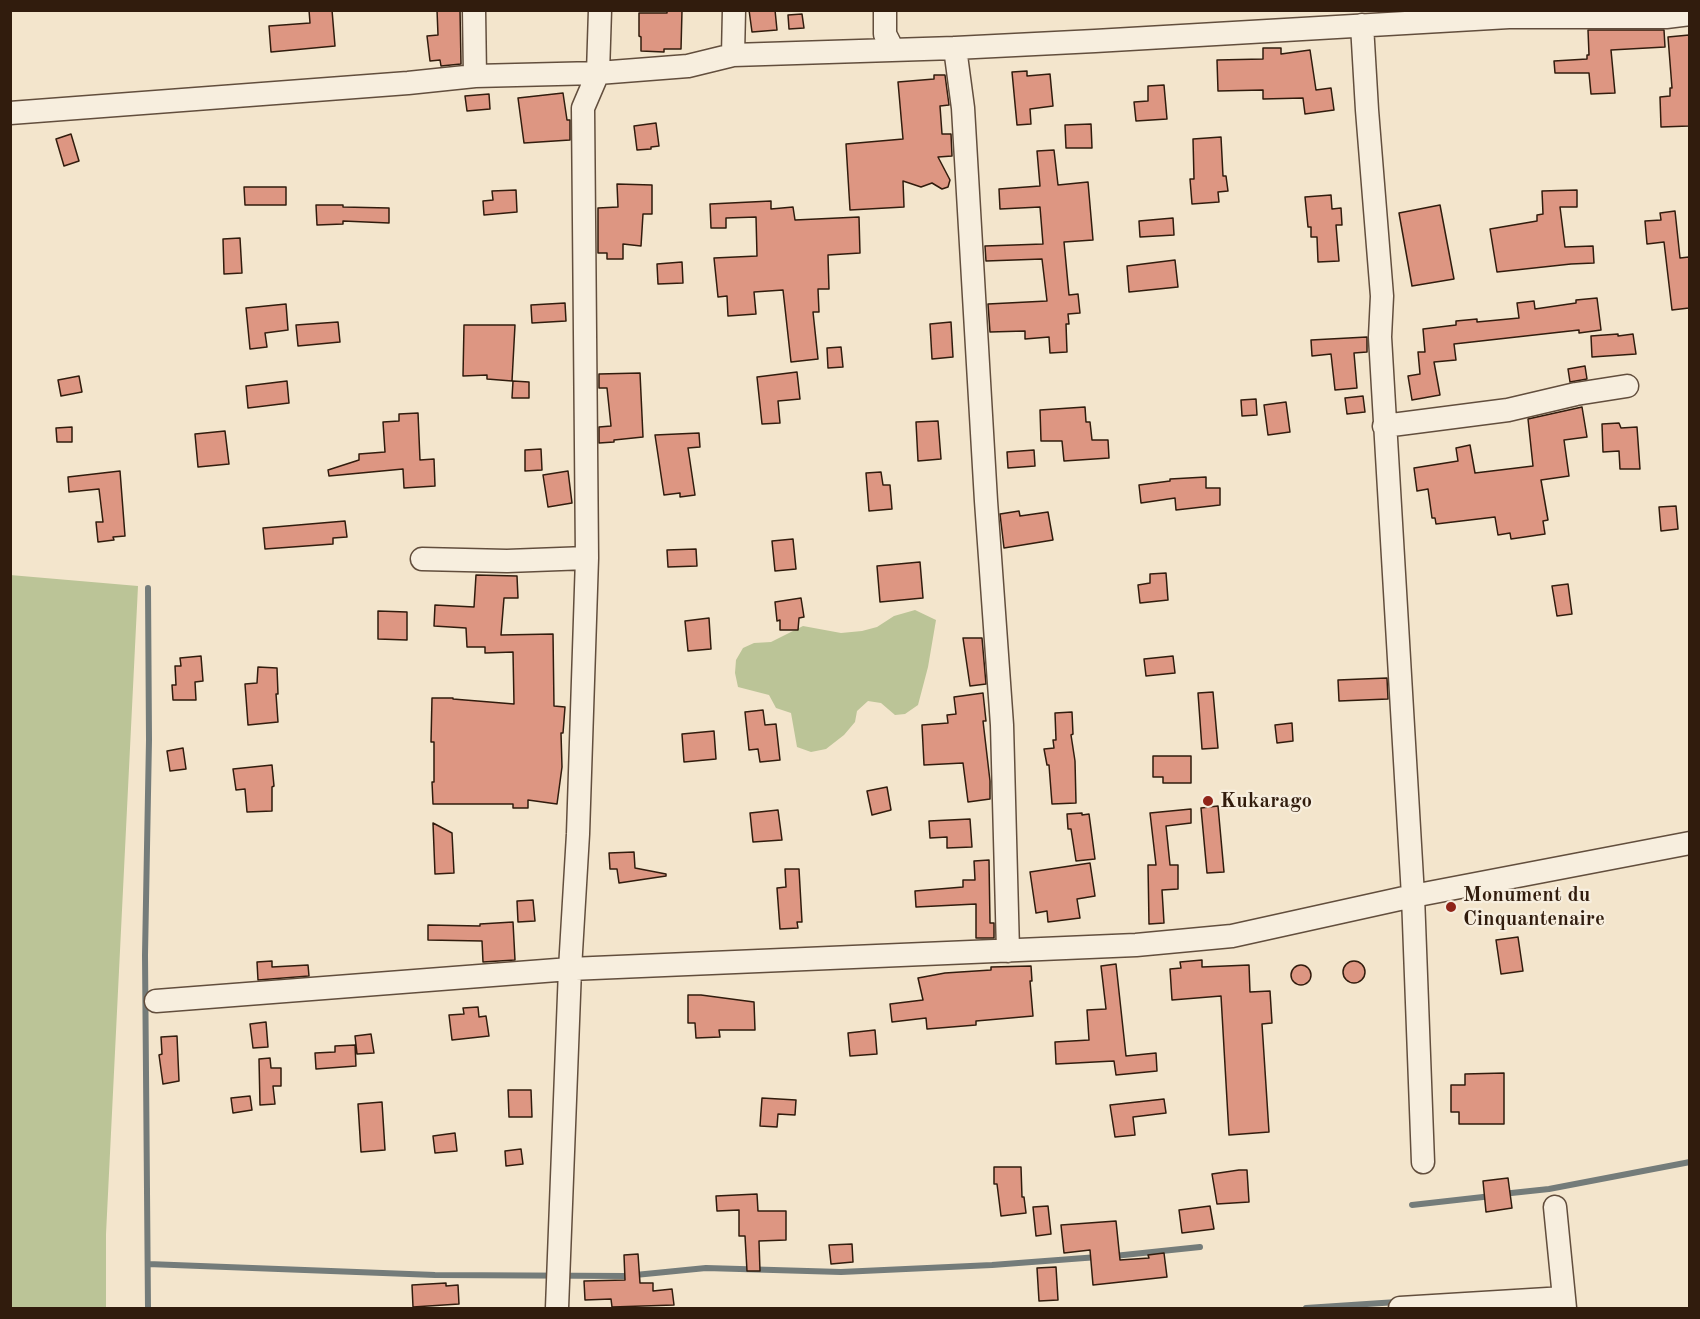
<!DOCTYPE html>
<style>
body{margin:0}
#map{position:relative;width:1700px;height:1319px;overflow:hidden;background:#f3e5cc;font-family:"Old Standard TT",serif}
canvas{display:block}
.frame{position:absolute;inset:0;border:12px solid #311c0d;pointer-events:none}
</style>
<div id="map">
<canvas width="1700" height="1319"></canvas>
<div class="frame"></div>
</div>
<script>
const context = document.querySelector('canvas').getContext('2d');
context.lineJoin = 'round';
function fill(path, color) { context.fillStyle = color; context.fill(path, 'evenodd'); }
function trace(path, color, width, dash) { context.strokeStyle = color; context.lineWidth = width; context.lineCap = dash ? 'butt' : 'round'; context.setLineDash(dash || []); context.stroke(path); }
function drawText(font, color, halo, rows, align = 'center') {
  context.font = font + ' "Old Standard TT",serif'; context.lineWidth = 4.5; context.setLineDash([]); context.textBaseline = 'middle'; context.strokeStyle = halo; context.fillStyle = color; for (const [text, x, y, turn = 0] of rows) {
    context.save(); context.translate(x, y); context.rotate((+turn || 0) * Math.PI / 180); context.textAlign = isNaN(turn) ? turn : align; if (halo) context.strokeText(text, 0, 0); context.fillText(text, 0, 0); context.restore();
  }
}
fill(new Path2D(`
 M10,575L138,586L106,1234V1308H11Z
 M915,610L936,620L928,667L918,705L905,714L895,715L881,703L868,701L857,711L855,722L844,735L826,749L811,752L797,747L791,713L776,708L769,695L738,687L735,673L736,660L743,648L754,643L771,642L803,626L841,633L862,631L877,627L894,616Z`), '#bbc497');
trace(new Path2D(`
 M148,588L149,740L145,955L148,1308
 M1502,1194L1549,1189L1690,1162
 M1412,1205L1492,1196
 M1114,1256L1200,1247
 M148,1264L435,1275L625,1276L706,1268L841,1272L992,1265L1098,1257
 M1306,1308L1397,1302`), '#747c7a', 6);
const building = new Path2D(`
 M309,10H332L335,46L271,52L269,26L310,23Z
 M437,10H460L461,64L441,66L440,60L430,61L427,36L438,35Z
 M667,10L682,11L681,49H664V52L641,51V37L639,36V13H667Z
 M749,10H775L777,30L752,32Z
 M802,14L804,28L789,29L788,15Z
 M1588,30H1664L1665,47L1611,50L1615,93L1591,94L1589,73H1555L1554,61L1587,59V55H1589Z
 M1689,35V126L1661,127L1660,97L1670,96V88H1672L1668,37Z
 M1263,48H1281V54L1310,50L1316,90L1331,88L1334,110L1305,114L1303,98L1263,99V90L1218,91L1217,60L1263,59Z
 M1027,71V76L1050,74L1053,106L1030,109L1031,124L1017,125L1012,72Z
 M934,75H945L949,105L940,106L942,134H951L952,156L938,157L950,180L948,187L942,189L932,183L921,187L903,181L904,207L850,210L846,144L903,139L898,82L934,79Z
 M1164,85L1167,119L1136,121L1134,102L1148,101V86Z
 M563,93L567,120H570V140L524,143L518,98Z
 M489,94L490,109L467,111L465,96Z
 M656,123L659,146L651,147V149L637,150L634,126Z
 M1091,124L1092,148H1066L1065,125Z
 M71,134L79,161L64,166L56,139Z
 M1221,137L1223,176H1226L1228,191L1218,192L1219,202L1192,204L1190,179H1194L1193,139Z
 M1054,150L1058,185L1088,182L1093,240L1064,242L1069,295L1078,294L1080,313L1068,314L1069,324H1066L1067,352L1050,353L1049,337L1025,339V331L990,332L988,304L1047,301L1042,259L986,261L985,246L1043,244L1040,207L1000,209L999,189L1040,186L1037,151Z
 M617,184L652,185V214H643L641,246L623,244V259H607V253H598V208L618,207Z
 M244,187H286V205H245Z
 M516,190L517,212L484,215L483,201L493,200L492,191Z
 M1577,190V207H1560L1565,247L1593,246L1594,263L1571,264L1497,272L1490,229L1537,221V215L1543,214L1542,191Z
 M1331,195L1332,209L1341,208L1342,225H1336L1339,261L1318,262L1317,237H1311V227H1308L1305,197Z
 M771,201V209L793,207L795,220L859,217L860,253L828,255L829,289H818L819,312H813L818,359L791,362L783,290L754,292L756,314L728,316L727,296L718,297L714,258L757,256L756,217L726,218V228H711L710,204Z
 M316,205H343V207L389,208V223L343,221V224L317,225Z
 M1440,205L1454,279L1412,286L1399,213Z
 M1675,211L1680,258L1689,257V308L1672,310L1664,242L1647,244L1645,221L1661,220L1660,213Z
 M1173,218L1174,235L1140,237L1139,221Z
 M240,238L242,273L224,274L223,239Z
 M1175,260L1178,287L1129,292L1127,266Z
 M682,262L683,283L658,284L657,264Z
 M1597,298L1601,330L1579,333V330L1454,344L1456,360L1434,362L1440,395L1412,400L1408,376L1420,374L1418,352H1425L1423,329L1456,325V321L1477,319V322L1519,318L1517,303L1534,301L1535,309L1576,303V300Z
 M565,303L566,321L532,323L531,305Z
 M286,304L288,330L265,333L267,347L250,349L246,308Z
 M338,322L340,342L298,346L296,325Z
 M951,322L953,357L932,359L930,324Z
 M464,325H515L512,381L487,379V375L463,376Z
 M1618,334V336L1633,334L1636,354L1592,357L1591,336Z
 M1367,337V352L1354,353L1357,388L1335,390L1331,354L1312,356L1311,340Z
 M841,347L843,367L828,368L827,348Z
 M1585,366L1587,379L1570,382L1568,369Z
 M797,372L800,399L778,401L780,423L762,424L757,377Z
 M640,373L643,437L614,440V442L599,443V427L611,426L607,388H599V374Z
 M79,376L82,392L61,396L58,380Z
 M287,381L289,403L248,408L246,386Z
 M513,381L529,382V398H512Z
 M1363,396L1365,412L1347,414L1345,398Z
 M1256,399L1257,415L1242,416L1241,400Z
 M1286,402L1290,432L1268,435L1264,405Z
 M1085,407L1086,422H1090L1092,440H1108L1109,458L1064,461L1062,441H1041L1040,410Z
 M1582,407L1587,437L1564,440L1569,476L1541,480L1548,520L1543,521L1545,534L1511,539L1510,533L1498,535L1495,517L1436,524L1435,518H1432L1428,489L1417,491L1414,468L1458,461L1456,448L1470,445L1475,473L1533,466L1528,419Z
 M418,413L420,460L434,459L435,486L404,488L403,469L329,476L328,470L359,460V454L385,452L383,422L399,421V414Z
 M938,421L941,459L918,461L916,422Z
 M1619,423L1621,428L1637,427L1640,469H1620L1619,451L1603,452L1602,424Z
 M72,427V442H57L56,428Z
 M225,431L229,464L198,467L195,434Z
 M699,433L700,447L688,448L695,495L680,497V493L664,495L655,435Z
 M541,449L542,470L525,471V450Z
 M1034,450L1035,466L1008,468L1007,452Z
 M120,471L125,536L113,537L114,540L98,542L96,522H103L99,489L69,492L68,477Z
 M568,471L572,503L548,507L543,475Z
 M881,472L883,485H890L892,509L869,511L866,473Z
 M1206,477V488H1220V505L1176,510L1175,498L1141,503L1139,485L1170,481V479Z
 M1676,506L1678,529L1661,531L1659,507Z
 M1019,511L1020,516L1048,512L1053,540L1004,548L1000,514Z
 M345,521L347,537L333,538V544L265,549L263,528Z
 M793,539L796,569L775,571L772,541Z
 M696,549L697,566L668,567L667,550Z
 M920,562L923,598L880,602L877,566Z
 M1166,573L1168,600L1140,603L1138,585L1150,583V574Z
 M476,575L517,576L518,598H504L501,635L553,634L554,706L565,707L563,733H561L562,767L557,804L528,800V808H513V804H433L432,782H434V742H431L432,698H453V699L514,704L513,652L485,653V647H467L466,628L434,626L435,605L474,607Z
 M1568,584L1572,614L1557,616L1552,586Z
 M801,598L804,617L799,618L798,630H780V620L777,621L775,602Z
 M378,611L407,612V640L378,639Z
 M709,618L711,649L688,651L685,621Z
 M963,638H982L986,684L970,686Z
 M201,656L203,681L195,682L196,700H173L172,685H176L175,666H181L180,658Z
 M1173,656L1175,673L1146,676L1144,659Z
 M258,667L277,668L278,694H276L278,722L248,725L245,684L257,683Z
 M1387,678L1388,699L1339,701L1338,680Z
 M1213,692L1218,748L1202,749L1198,693Z
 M983,693L986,721H983L990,781V799L968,802L963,763L924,765L922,725L948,723L947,715L956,714L954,697Z
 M763,710L765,725L776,724L780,760L760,762L758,749L749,750L745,712Z
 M1072,712L1073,734L1071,735L1075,761L1076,803L1052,804L1049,765H1047L1044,749L1054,748L1053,740H1056L1055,713Z
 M1292,723L1293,741L1277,743L1275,725Z
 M714,731L716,759L684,762L682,734Z
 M183,748L186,769L170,771L167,751Z
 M1153,756H1191V783H1163V777H1153Z
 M272,765L274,786L272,787V811L247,812L245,789L236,790L233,769Z
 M887,787L891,810L872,815L867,791Z
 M1218,806L1224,872L1207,873L1201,808Z
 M1191,809V823L1166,826L1170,865H1178V889L1162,890L1164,923L1149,924L1148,865H1156L1150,813Z
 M778,810L782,840L753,842L750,813Z
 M1082,813V815L1089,814L1095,859L1076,861L1071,829H1068L1067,814Z
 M970,819L972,847L947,848V837L930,838L929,821Z
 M433,823L452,833L454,873L435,874Z
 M634,852L635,868L666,874V876L619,883L617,869H610L609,853Z
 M989,860L990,923H994V938H976V904L916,907L915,891L963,887V880H975L974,861Z
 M1090,863L1095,896L1077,899L1080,918L1048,922L1047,911L1036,913L1030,872Z
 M785,869H799L802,922H797L798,928L780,929L777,888L786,887Z
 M533,900L535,921L518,922L517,901Z
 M513,922L515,960L483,962L482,941L428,940V925L480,926V924Z
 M1518,937L1523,971L1501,974L1496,940Z
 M1202,960V967L1249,965L1250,992L1270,991L1272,1023L1262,1024L1269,1132L1229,1135L1221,996L1172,1000L1170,969L1181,968L1180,962Z
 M1343 972a11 11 0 1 1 22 0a11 11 0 1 1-22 0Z
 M272,961V967L308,965L309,976L258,980L257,962Z
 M1116,964L1126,1056L1156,1053L1157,1071L1116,1075L1114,1061L1056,1064L1055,1042L1089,1040L1087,1010L1106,1009L1101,966Z
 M1291 975a10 10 0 1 1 20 0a10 10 0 1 1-20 0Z
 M1031,966L1032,981H1030L1033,1016L976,1021V1025L927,1029L926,1018L892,1022L890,1004L923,1000L918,978L945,973L991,970V967Z
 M688,995H701L754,1002L755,1030H719L720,1037L696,1038L695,1023H688Z
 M478,1007L479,1017L486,1016L489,1036L452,1040L449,1015L464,1014L463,1008Z
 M266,1022L268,1047L253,1048L250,1024Z
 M875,1030L877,1054L850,1056L848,1033Z
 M371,1034L374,1053L357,1054L355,1036Z
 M177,1036L179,1081L163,1084L159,1055L162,1054L161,1037Z
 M355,1045L356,1066L316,1069L315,1053L335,1052V1046Z
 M270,1058L271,1068H281V1086H273L275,1104L260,1105L259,1059Z
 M1504,1073V1124H1459V1112H1451V1085H1465V1074Z
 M508,1090H531L532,1117H509Z
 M250,1096L252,1110L233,1113L231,1098Z
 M762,1098L796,1100L795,1115L778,1114L777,1127L760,1126Z
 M1164,1099L1166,1113L1133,1117L1135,1135L1115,1137L1110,1105Z
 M382,1102L385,1150L361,1152L358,1104Z
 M455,1133L457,1151L435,1153L433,1136Z
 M521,1149L523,1164L506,1166L505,1151Z
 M994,1167H1021L1022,1197H1024L1026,1213L1001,1216L997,1184H994Z
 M1239,1170H1247L1249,1202L1217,1204L1212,1174Z
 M1508,1178L1512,1208L1486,1212L1483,1181Z
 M757,1194L758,1211H786V1240L759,1241L760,1271H747L745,1236H739V1210L717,1211L716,1196Z
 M1048,1206L1051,1234L1036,1236L1033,1207Z
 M1210,1206L1214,1229L1182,1233L1179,1210Z
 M1116,1221L1120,1260L1149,1258L1148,1255L1164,1253L1167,1277L1093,1285L1090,1250L1064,1253L1061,1225Z
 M852,1244L853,1262L831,1264L829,1245Z
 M638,1254L640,1283H653V1291L672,1289L674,1305L612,1307L611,1299L585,1300L584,1281L625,1280L624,1255Z
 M1056,1267L1058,1300L1039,1301L1037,1268Z
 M446,1283V1286L458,1285L459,1304L413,1307L412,1285Z`);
fill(building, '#dd9682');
trace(building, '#311c0d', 1.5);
const minor = new Path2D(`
 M474,10L475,76
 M885,10V34L893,50
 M1362,25L1367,110L1382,296L1380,337L1413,896L1423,1162
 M955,48L963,108L986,501L1002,725L1008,951
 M733,55L734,10
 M10,113L408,83L475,76L598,73L688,66L733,55L955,48L1095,41L1509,17H1666L1690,14
 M1384,426L1508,410L1576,394L1627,386
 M422,559L507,561L587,558
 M156,1001L570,969L1136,945L1232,936L1413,896L1690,843
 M1555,1207L1565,1308
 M557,1308L570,969L578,834L587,558L583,108L598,73L600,10
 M1400,1308L1564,1298`);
trace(minor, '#624e3d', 25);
trace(minor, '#f7eede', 22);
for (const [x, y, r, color] of [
 [1208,801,6,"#8f2418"],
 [1451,907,6,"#8f2418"]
]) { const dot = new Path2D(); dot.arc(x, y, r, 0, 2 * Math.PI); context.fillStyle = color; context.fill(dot); trace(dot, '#f7eede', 2); }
drawText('bold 21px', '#311c0d', '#f7eede', [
 ["Kukarago",1220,801],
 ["Monument du",1463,895],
 ["Cinquantenaire",1463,919]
], 'left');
</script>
